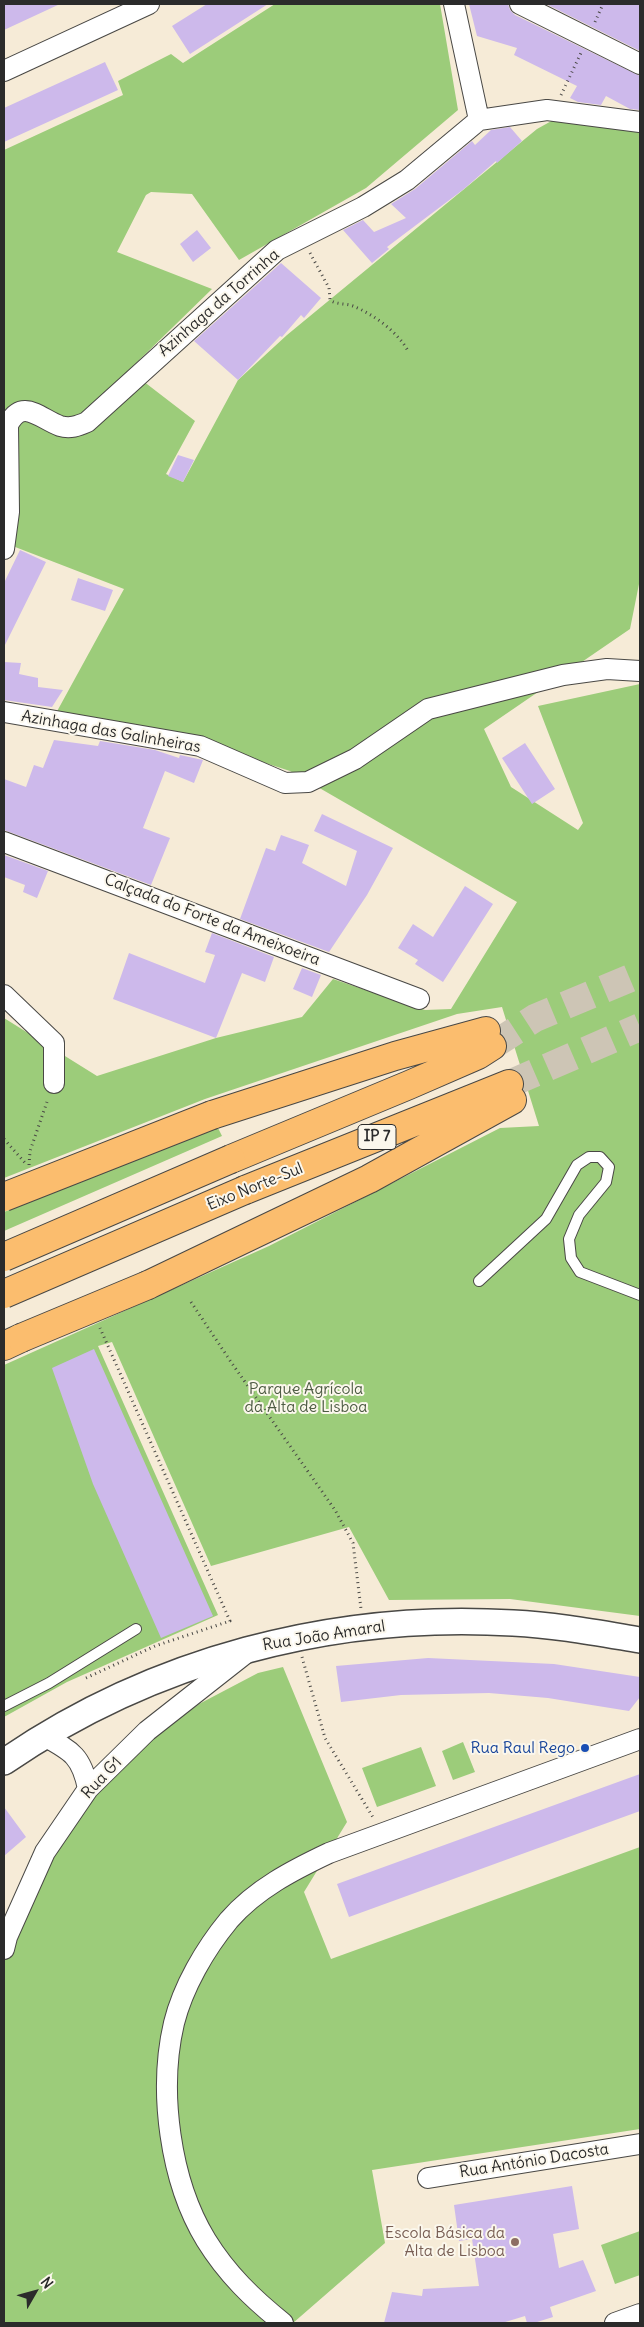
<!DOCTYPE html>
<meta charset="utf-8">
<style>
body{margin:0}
#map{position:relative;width:644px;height:2327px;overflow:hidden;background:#f6ebd7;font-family:Delius,sans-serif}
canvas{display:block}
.frame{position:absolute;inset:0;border:5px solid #2b2b2b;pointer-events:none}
.north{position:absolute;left:10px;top:2267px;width:50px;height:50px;-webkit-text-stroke:4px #fbf7ec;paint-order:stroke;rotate:52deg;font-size:14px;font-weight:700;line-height:20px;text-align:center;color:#2b2b2b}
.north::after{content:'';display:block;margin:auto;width:18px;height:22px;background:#2b2b2b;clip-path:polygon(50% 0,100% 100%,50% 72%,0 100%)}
</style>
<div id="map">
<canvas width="644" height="2327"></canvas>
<div class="frame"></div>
<div class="north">N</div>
</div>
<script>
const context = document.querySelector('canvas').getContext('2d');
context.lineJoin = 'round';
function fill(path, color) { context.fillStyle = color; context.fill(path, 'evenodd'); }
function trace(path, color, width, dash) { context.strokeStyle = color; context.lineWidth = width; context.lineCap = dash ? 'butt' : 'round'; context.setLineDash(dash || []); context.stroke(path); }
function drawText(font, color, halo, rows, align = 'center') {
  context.font = font + ' Delius,sans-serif'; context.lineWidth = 4; context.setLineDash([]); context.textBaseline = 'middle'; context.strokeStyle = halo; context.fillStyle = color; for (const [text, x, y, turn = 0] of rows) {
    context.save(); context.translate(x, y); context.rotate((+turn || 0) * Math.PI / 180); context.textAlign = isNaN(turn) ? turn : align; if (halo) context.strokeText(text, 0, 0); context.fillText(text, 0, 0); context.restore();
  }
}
fill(new Path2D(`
 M275,4H440L458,110L366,188L239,260L192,194L151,192L146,195L117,252L212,289L131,368L143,381L195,421L166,474L183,482L238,380L287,335L537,129L555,119L640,131V579L630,629L484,729L511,787L578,830L583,823L538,706L640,684V1616L510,1599L389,1600L349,1527L211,1566L112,1342L98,1346L218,1615L67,1682L4,1717V1365L269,1246L500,1128L539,1126L502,1007L457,1014L205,1099L4,1178V1018L97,1076L216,1038L302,1017L333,979L425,1010L451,1009L517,902L290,771L197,741L55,715L124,589L10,545L4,546V150L123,95L118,81L171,54L183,63Z
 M218,1128L222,1136L4,1231V1212Z
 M283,1667L347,1822L304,1892L331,1959L640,1847V2129L372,2170L385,2243L293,2323H4V1925L74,1795L199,1704L258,1673Z
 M463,1742L475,1772L453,1780L442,1751Z
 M421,1747L436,1786L377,1807L362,1768Z
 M640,2231V2275L615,2284L601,2245Z`), '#9ccc7a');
fill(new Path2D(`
 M4,4H60L4,30Z
 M207,4H268L190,54L172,26Z
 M469,4H508L510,10L515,15L640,76V110L630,109L606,96L601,105L578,102L570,98L577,86L514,55L517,48L477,36Z
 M546,4H640V51Z
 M105,62L118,90L4,142V108Z
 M510,127L522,141L497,163L496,161L464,189L387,247L389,249L372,263L343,230L363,220L374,232L406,218L391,204L415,189L472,141L475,145L491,130Z
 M197,230L211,248L193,262L180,244Z
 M281,263L321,298L304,318L301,315L282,337L280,336L238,380L194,341Z
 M178,455L194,460L183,482L168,476Z
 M20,550L46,562L4,647V583Z
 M78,578L113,590L105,611L71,600Z
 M4,662L21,663L19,674L38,678V687L63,690L52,707L4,700Z
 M54,740L98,746L100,741L155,750L179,758L180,755L203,760L194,783L165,771L143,828L170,838L151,885L4,830V779L26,787L34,765L43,768Z
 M525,743L555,789L532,804L502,758Z
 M322,814L393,848L367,895L329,952L240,919L266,848L275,851L281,835L309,845L302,863L346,886L357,851L314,831Z
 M4,855L48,871L37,898L23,892L25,885L4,877Z
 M465,886L493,904L443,982L415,964L418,960L398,948L413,924L433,937Z
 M212,933L274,957L265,982L242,973L216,1038L113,999L129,953L205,983L215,955L205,952Z
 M302,968L321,975L312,997L293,989Z
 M94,1349L213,1616L161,1638L93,1484L52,1368Z
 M428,1658L554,1664L640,1677V1697L629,1711L548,1698L489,1693L401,1695L341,1702L336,1666Z
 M640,1774V1811L349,1917L337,1884Z
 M4,1807L26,1837L4,1856Z
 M572,2186L579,2229L553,2234L559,2268L583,2260L596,2291L550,2307L553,2317L534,2323H527L525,2316L502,2323H384L392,2292L422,2296L423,2289L479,2286L472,2239L459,2241L454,2205Z`), '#cdb9eb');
trace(new Path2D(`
 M492,1046L535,1018L640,974
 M509,1084L640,1027`), '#cdc5b5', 28, [28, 14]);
const service = new Path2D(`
 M479,1281L546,1219L577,1165L589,1157H600L609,1167L606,1182L579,1215L569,1239L571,1258L580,1272L640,1295
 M4,1706L49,1683L136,1629`);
const minor = new Path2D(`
 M454,4L479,120
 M520,4L640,64
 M4,71L149,4
 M4,549L9,512L8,425C22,397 39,418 60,426C70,429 78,426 87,422L277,250L363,207L407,180L479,120L547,110L640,122
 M4,712L200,746L285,783L308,782L355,759L428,709L563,675L607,669L640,671
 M4,842L419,999
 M4,995L54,1043V1083
 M44,1736C72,1751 82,1757 88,1789
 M4,1949L7,1937L45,1852L88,1789L147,1731L245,1654
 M428,2178L640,2144
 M283,2323C253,2299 227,2274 206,2240C170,2181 158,2091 174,2023C183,1987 205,1949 229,1920C256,1889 293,1870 329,1853L640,1739
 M615,2323L640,2314`);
const tertiary = new Path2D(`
 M4,1762C152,1660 333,1612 513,1623C556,1625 598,1633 640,1640`);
const trunk = new Path2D(`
 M212,1115L395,1056L486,1031
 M231,1159L409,1085L478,1055L492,1046
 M245,1190L509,1084
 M148,1285L369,1179L512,1100
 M4,1346L21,1338`);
trace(service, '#494845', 12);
trace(minor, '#494845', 22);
trace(tertiary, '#494845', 28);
trace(trunk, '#494845', 30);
trace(new Path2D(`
 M595,22L603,4
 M561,95L581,53
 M310,253L329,288L330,300C337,305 345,303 353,306C373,314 398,332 408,351
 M4,1139L27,1165
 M29,1165L30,1151L48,1099
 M191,1302L231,1362L335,1510L353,1543L361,1609
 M302,1657L325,1738L374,1819
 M86,1678L155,1646L230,1621L100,1328`), '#494845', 3, [1, 4]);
trace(service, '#fff', 10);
trace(minor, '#fff', 20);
trace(tertiary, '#fff', 25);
trace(trunk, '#fbbd6e', 28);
const trunkBridge = new Path2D(`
 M4,1197L212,1115
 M4,1257L231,1159
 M4,1294L245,1190
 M21,1338L148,1285`);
trace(trunkBridge, '#494845', 30, []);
trace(trunkBridge, '#fbbd6e', 28);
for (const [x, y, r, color] of [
 [585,1748,5,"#1a4fb4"],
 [515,2242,5,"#8d6e63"]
]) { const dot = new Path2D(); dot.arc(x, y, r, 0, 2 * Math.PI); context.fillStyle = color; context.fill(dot); trace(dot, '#fbf7ec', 2); }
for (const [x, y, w] of [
 [377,1137,38]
]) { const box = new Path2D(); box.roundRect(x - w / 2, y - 12.5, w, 25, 4); context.fillStyle = '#fbf7ec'; context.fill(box); trace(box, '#2b2b2b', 1); }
drawText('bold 15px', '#2b2b2b', null, [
 ["IP 7",377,1137]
]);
drawText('16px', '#2b2b2b', '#fbf7ec', [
 ["Azinhaga da Torrinha",219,303,-41],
 ["Azinhaga das Galinheiras",111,732,10],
 ["Calçada do Forte da Ameixoeira",212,920,21],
 ["Eixo Norte-Sul",255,1187,-22],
 ["Rua João Amaral",324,1636,-9],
 ["Rua G1",102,1778,-47],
 ["Rua António Dacosta",534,2161,-9]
]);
drawText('16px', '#4d5b43', '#fbf7ec', [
 ["Parque Agrícola",306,1389],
 ["da Alta de Lisboa",306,1407]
]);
drawText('16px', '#164399', '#fbf7ec', [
 ["Rua Raul Rego",575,1748]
], 'right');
drawText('16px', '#785e54', '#fbf7ec', [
 ["Escola Básica da",505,2233],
 ["Alta de Lisboa",505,2251]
], 'right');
</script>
